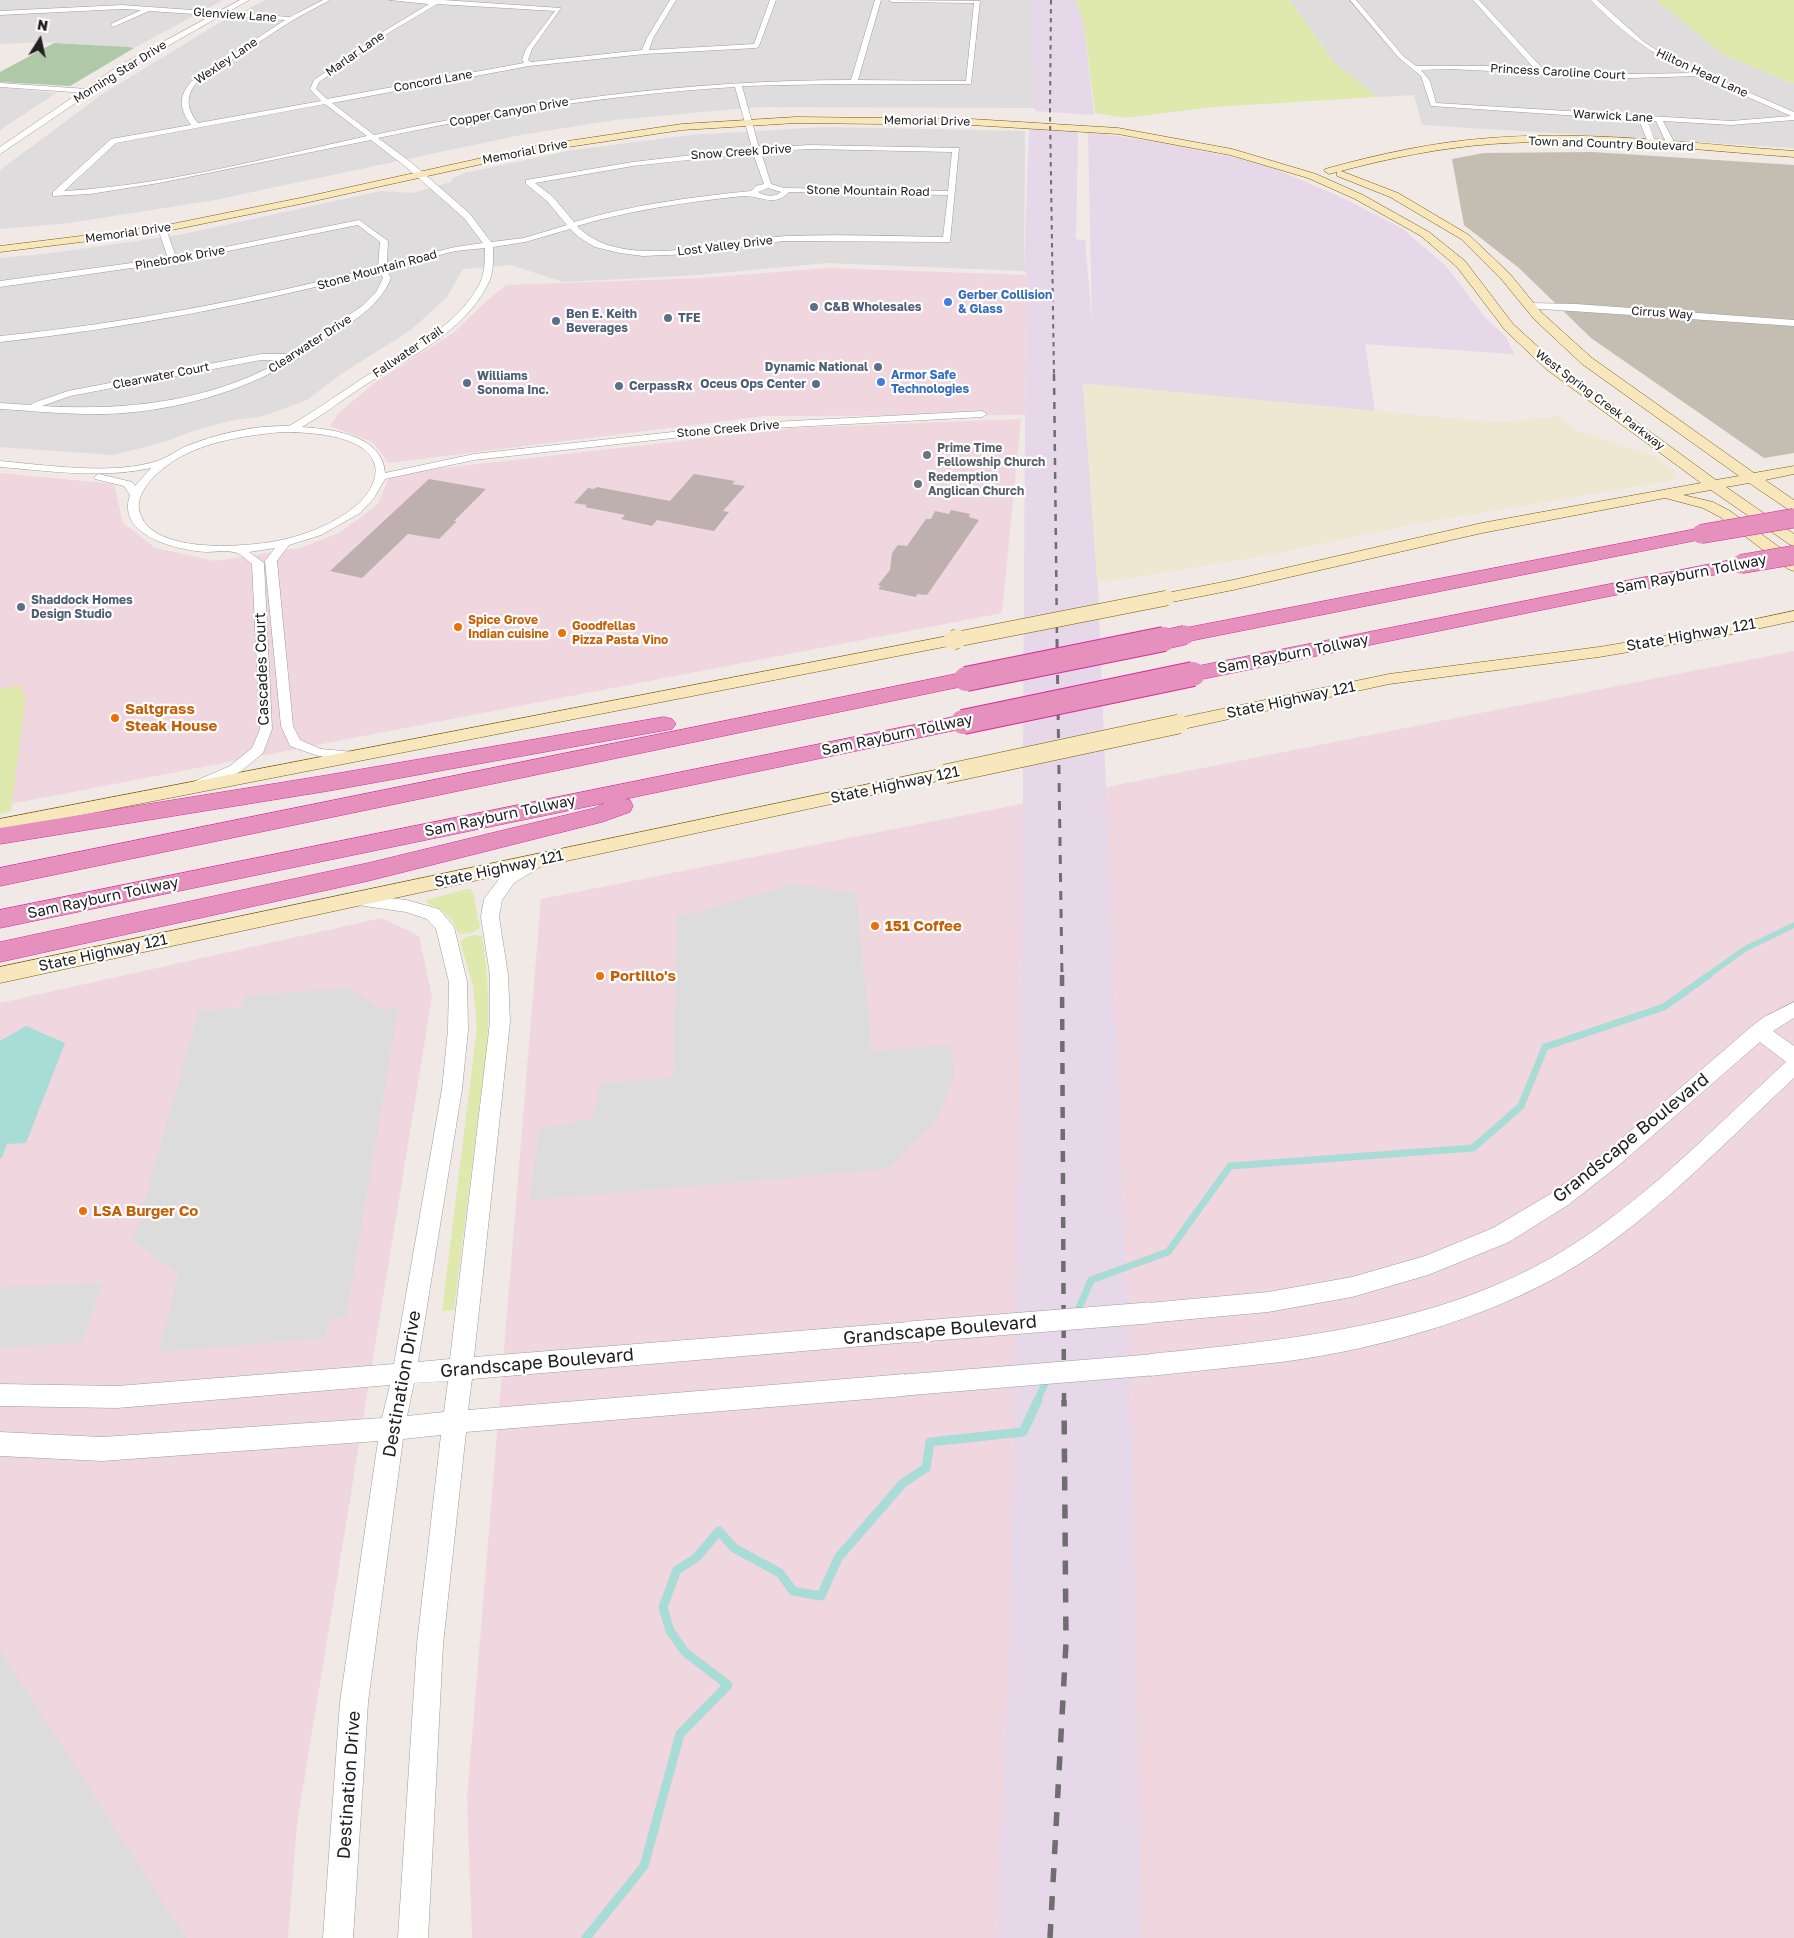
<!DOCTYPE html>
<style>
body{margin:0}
#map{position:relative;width:1794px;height:1938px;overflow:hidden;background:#f0e9e6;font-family:"Golos Text",sans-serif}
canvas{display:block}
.north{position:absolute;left:15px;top:15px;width:50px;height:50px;-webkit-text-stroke:4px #fff;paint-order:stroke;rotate:10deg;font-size:14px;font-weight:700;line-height:20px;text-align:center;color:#202020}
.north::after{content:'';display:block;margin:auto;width:18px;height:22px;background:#202020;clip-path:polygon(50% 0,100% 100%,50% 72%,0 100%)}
</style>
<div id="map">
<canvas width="1794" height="1938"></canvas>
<div class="north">N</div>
</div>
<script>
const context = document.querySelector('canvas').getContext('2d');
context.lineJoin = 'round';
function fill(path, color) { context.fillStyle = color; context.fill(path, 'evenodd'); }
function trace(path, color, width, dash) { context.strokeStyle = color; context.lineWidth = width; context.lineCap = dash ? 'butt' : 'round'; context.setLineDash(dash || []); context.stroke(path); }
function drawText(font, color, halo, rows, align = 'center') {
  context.font = font + ' "Golos Text",sans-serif'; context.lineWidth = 4.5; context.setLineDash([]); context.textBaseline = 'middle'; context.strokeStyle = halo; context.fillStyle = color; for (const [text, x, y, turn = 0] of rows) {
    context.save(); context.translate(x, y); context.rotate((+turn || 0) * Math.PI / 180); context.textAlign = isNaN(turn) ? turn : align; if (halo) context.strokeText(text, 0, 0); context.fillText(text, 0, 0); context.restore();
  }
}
fill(new Path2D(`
 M0,0H223L134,48L43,42L0,44Z
 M266,0H1033L1035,108L758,107L615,120L520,135L215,200L69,223L0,229V170L101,95L224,20Z
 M1290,0H1656L1724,55L1794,84V148L1422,125L1414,95L1377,97L1333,61Z
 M0,88L16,89L56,93L0,130Z
 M825,127L1025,131L1024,271L827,263L698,275L563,282L511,265L463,269L447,297L411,330L341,374L307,400L263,416L230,421L196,430L164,442L113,455L0,447V258L44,254L179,235L381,191L412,193L451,182L452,178L465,173L573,150L691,135Z`), '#dedcdd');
fill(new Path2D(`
 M827,268L1028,275L1025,415L765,416L389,463L372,442L330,426L338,414L374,383L453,333L490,298L507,285L703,278Z
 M1021,419L1002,613L0,806V473L114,484L123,523L155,548L215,561L300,548L339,533L377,505L391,474L794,428Z
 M1794,651V1938H472L467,1798L541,899Z
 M382,918L419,936L432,997L297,1824L288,1938H0V1003Z`), '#f0d6de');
fill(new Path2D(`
 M1033,0H1076L1084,26L1094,115L1035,111Z
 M1029,128L1078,131L1076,239L1085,240L1092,323L1088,132L1163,143L1237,158L1275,169L1345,199L1403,229L1445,265L1484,316L1506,337L1514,354L1365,344L1375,411L1083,384L1098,589L1131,1410L1141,1907L1139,1938H997L1011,1614L1022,953L1025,415L1028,275L1024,271Z`), '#e6d8e9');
fill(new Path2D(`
 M1592,152L1794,165V453L1764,458L1591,338L1519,268L1464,225L1452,159L1484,153Z`), '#c4beb2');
fill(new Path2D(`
 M1083,383L1501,423L1560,416L1577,431L1652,456L1676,471V477L1669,481L1419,523L1262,556L1112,581H1097Z`), '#eee7d2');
fill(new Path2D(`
 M1076,0H1290L1333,61L1377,97L1213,107L1126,118L1095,113L1084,26Z
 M1656,0H1794V84L1724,55Z
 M22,685L21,694H26L11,812L0,814V689Z
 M466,889H470L473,893L480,928C473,934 466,935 458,933C452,916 442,910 426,902V900Z
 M475,935L482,936C488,973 490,1008 487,1045L454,1310L442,1311L477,1028L473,985L460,942L465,937Z`), '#dfe9ad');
fill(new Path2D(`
 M54,43L127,47L134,48L70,86L0,82V72Z`), '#aec8a8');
fill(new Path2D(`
 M796,884L856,893L872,1051L951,1045L954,1075L938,1119L889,1169L530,1200L539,1129L592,1119L601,1083L673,1078L677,917Z
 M349,988L381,1010L398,1009L346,1317L329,1319L325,1338L158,1352L179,1274L133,1241L199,1011L242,1007L245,996Z
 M103,1283L82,1342L0,1348V1287Z
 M0,1650L186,1938H0Z`), '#dcdcdc');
fill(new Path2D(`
 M26,1026L65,1043L26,1143L7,1144L2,1158H0V1041Z`), '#a8dcd6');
trace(new Path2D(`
 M1707,976L1745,949L1794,925`), '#a8dcd6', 5.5);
trace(new Path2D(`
 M1076,1315L1091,1280L1168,1252L1230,1166L1473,1148L1521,1106L1545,1047L1664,1007L1709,975
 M1037,1401L1048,1377`), '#a8dcd6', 7);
trace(new Path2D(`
 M586,1938L644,1866L680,1734L728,1685L685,1652L670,1631L663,1607L677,1570L696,1558L719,1531L734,1548L780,1573L793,1591L821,1596L838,1558L903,1483L926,1468L930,1442L1023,1432L1038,1400`), '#a8dcd6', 9);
fill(new Path2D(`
 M694,474L735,481L732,484L745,486L723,511L729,512L714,531L657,520L652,526L621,519L625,515L585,507L587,505L574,503L588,488L594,489L597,487L670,501Z
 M429,479L486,489L454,521H457L439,539L408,534L362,578L330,571Z
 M951,510L970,514L969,517L979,520L927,595L917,594L916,597L878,589L881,586L878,585L890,570L892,553L898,545L907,546L926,519H931L935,511L949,514Z`), '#bdb0af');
const minor = new Path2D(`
 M323,0H330L293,20L196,83C185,98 187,109 198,123L321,101L310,89L314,80L386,30L429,4L389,0H443L561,8L532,49L528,60L531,62L642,50L647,38L670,0H676L653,38L649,50L754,44L770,0H776L759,46L756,48L645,54L529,66L332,103L374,135C532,101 690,80 851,80L875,0H881L858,80L966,81L974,3L892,2L889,0L980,1L971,84H834L742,86L759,148L809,145L959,148L950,242L783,241L690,254L643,256L620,253L595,247L580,238L570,229L525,242L493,247C493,259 494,273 488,284C464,333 406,359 362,387C342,400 323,415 302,427C331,429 383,435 385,473L474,454L754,423L982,411L987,414L982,417L754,429L474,460L385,479L374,498L360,513L321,535L289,545L277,561L293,726L300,740L321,749L354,752L360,756C350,769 304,751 290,746L281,726L265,561L275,548L249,552L264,563L272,729L263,753L240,772L198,789L191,785L193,782L230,766L252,748L260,729L252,564C248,561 242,555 237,553C229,550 214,552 206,552C177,550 116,536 130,495L124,486L95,479L94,477L99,474L132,482L135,486L151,468C101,479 50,471 0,467V461C47,465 115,476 160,460C168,457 176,451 184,447C216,434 254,425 289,426C312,413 334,397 357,382C398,355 454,331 479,285C485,274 485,260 485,248L455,251L386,269L391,278C380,306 353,321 329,337C313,348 298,360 281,368C228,396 166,412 106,414C71,415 35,411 0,409V403L31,405L33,403L68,391L261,354H292L362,306L376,292L383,278L379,271C254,304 128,328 0,342V336C128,323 253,299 378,267L380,242L358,225L173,262L0,287V281L168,258L158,229L162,227L166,229L176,257L359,220L388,241L387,264L455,247L483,243L464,218L406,167L371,140L159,183L90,194L53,196V192L111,139L191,125C179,108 178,96 192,81L285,20L149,11L113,27L111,24L141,10L122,9L0,15V11L122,5L290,17ZM437,4L555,11L526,49L522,60L524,63L327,99L316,89L319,82L390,32ZM735,87L752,148L633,162L526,180V184L547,201L567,225L524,238L491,242L470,214L412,163L378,138C496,113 615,94 735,87ZM325,104L367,136C267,158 166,185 64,191L116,143ZM809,149L952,152L948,191L784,188L771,184L761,152ZM753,153L764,184L756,186L751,191C691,197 631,205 574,222L553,197L535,183L633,166ZM768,188L781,192C774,198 765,196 758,192ZM789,192L948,195L943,237C891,236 839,234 787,236C729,239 622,274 577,226C631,210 687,202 743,196C759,195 775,208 789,192ZM261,360H283C210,402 125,411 42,406L70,396ZM281,432C306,432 363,434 374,462C379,476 371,490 362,500C339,523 302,537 271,542C239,547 156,553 141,516C135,503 142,491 150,481C183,444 234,437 281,432Z
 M1350,0H1356L1403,56L1416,66H1486L1535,69L1473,0H1479L1543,69L1630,74L1693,73C1653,55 1621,32 1591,0H1597L1644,42L1667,57L1794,112V120L1731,125L1663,121L1674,142L1670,144L1648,143L1639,120L1431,106L1421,76L1399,58ZM1450,69L1630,78L1700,76L1791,116L1731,121L1436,103L1430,81L1421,70ZM1647,120L1656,121L1665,140L1654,139Z
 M0,83L87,89L90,91L87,93L0,87Z
 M1530,303L1576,304L1794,320V326L1527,308L1526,306Z`);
const tertiary = new Path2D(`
 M240,0H249L123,71L0,154V147L117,67Z
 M537,855L543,857L546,861L543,865L514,883L502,900L499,917L508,975L510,1022L474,1357L910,1322L918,1325L922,1332L918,1339L910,1342L472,1379L468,1410L905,1374L913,1377L917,1385L913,1393L905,1396L466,1432L443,1644L428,1938H398L417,1644L441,1435L403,1439L368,1702L353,1938H323L340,1702L378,1441L102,1461L0,1456V1432L102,1437L382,1418L390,1385L117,1408L0,1406V1384L117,1386L394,1364L442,1089L448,1030L449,982L436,929L427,919L406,912L351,904L348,900L351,896L357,894L406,900L439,909L454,927L467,982L468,1030L462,1089L418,1362L450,1359L490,1022V975L481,917L484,899L502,875ZM448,1381L444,1412L407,1416L414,1383Z
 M1794,1002V1018L1773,1031L1794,1046V1078C1729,1139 1667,1204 1593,1255C1508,1313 1383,1349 1281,1362C1238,1367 1194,1371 1150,1376L1142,1373L1138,1365L1142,1357L1150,1354C1296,1339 1451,1325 1577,1242C1653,1192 1719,1123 1786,1062L1760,1042L1619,1165L1568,1205L1509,1242L1428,1275L1352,1297L1268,1312L1148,1323L1140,1320L1137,1313L1140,1306L1148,1303L1268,1292L1352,1277L1425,1256L1493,1228L1552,1193L1605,1153L1752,1026L1764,1017Z`);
const secondary = new Path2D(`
 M796,117L971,119L1118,128L1232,149L1316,174L1363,195L1429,232L1465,261L1513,324L1556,363L1716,480L1739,476L1582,364L1534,319L1502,280L1461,239L1390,197L1337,176V172L1329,174L1324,171L1325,169C1379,154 1434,142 1490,138C1591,130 1693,144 1794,151V157C1693,150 1592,137 1491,144C1440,148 1390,158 1341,171L1398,193L1469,235L1510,274L1542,313L1592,358L1754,473L1794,466V474L1765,480L1794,500V512L1789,510L1749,483L1726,487L1794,534V546L1789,544L1711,490L1683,495L1713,502L1730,511L1794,558V571L1788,569L1720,517L1703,508L1665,498L1482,533L1233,590L1167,603L1161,601L1159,598L1161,595L1167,593L1233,580L1482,523L1701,483L1546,369L1505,330L1457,267L1421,236L1355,199L1308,178L1230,155L1118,134L971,125L796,123L682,130L541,151L305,203L162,232L0,252V246L162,226L305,197L541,145L682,124Z
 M1794,611V621L1718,637L1599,657L1389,684L1179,730L1173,728L1170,724L1173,720L1179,718L1389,674L1599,647L1718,627Z
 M953,635L959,636L961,640L959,644L0,831V819Z
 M945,768L952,770L954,774L952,778L0,983V967Z`);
const motorway = new Path2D(`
 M1701,528L1708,530L1711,534L1708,538L1185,642L1177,640L1174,635L1177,630L1185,628Z
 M1741,558L1748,560L1751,564L1748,568L1193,681L1185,679L1182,674L1185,669L1193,667Z
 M966,672L974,674L977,679L974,684L0,886V868Z
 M963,715L971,717L975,722L971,727L625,799L630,800L633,806L630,812L602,822L368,881L0,962V942L368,863L595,808L605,803L0,928V910Z
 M664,717L672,719L676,724L672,729L328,791L0,844V828L328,775Z`);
trace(minor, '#9d9d9d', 1);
trace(tertiary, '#9d9d9d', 1);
trace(secondary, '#765c07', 1);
trace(motorway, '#d72aa0', 1);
fill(minor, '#fff');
fill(tertiary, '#fff');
fill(secondary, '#f8e7bc');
fill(motorway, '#e590bd');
trace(new Path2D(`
 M1051,0L1050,113L1054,375`), '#6e6e6e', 2, [4.5, 4.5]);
trace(new Path2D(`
 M1054,374L1057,641`), '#6e6e6e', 2.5, [7, 7]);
trace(new Path2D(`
 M1057,639L1062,976`), '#6e6e6e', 3, [9, 9]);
trace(new Path2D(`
 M1062,975L1064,1401`), '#6e6e6e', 4.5, [11, 11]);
trace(new Path2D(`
 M1050,1938L1066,1643L1064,1400`), '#6e6e6e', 5.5, [14, 14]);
const tertiaryBridge = new Path2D(`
 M910,1332L1148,1313
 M905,1385L1150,1365`);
const secondaryBridgeFar1 = new Path2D(`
 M953,640L1167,598`);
const secondaryBridge = new Path2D(`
 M953,640L957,639
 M945,774L1179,724`);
const motorwayBridgeFar1 = new Path2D(`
 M1701,534L1794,518
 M1741,564L1794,555
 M1158,641L1185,635`);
const motorwayBridge = new Path2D(`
 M966,679L1164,639
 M963,722L1193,674`);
trace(tertiaryBridge, '#9d9d9d', 22, []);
trace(secondaryBridgeFar1, '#765c07', 16, []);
trace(secondaryBridge, '#765c07', 20, []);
trace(motorwayBridgeFar1, '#d72aa0', 20, []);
trace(motorwayBridge, '#d72aa0', 26, []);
trace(tertiaryBridge, '#fff', 21);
trace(secondaryBridgeFar1, '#f8e7bc', 15);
trace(secondaryBridge, '#f8e7bc', 19);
trace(motorwayBridgeFar1, '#e590bd', 19);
trace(motorwayBridge, '#e590bd', 24);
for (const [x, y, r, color] of [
 [948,302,5,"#3f7fe0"],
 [814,307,5,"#5c6f8a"],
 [668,318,5,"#5c6f8a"],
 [556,321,5,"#5c6f8a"],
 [878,367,5,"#5c6f8a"],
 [881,382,5,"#3f7fe0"],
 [467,383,5,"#5c6f8a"],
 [816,384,5,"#5c6f8a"],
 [619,386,5,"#5c6f8a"],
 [927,455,5,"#6b7280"],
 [918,484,5,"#6b7280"],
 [21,607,5,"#5c6f8a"],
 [458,627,5,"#e8710a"],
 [562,633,5,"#e8710a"],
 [115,718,5,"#e8710a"],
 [875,926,5,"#e8710a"],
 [600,976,5,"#e8710a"],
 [83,1211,5,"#e8710a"]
]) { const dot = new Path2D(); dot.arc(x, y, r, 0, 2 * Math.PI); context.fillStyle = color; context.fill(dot); trace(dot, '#fff', 2); }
drawText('12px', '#202020', '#fff', [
 ["Glenview Lane",235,15,4],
 ["Marlar Lane",355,54,-35],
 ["Wexley Lane",226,61,-34],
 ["Morning Star Drive",120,72,-32],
 ["Princess Caroline Court",1558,72,3],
 ["Hilton Head Lane",1702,73,25],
 ["Concord Lane",433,81,-10],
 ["Copper Canyon Drive",509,112,-10],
 ["Warwick Lane",1613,116,3],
 ["Memorial Drive",927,121,1],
 ["Town and Country Boulevard",1611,144,2],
 ["Memorial Drive",525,152,-11],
 ["Snow Creek Drive",741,152,-4],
 ["Stone Mountain Road",868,191,1],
 ["Memorial Drive",128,233,-8],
 ["Lost Valley Drive",725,246,-7],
 ["Pinebrook Drive",180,258,-10],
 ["Stone Mountain Road",377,270,-15],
 ["Cirrus Way",1662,313,4],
 ["Clearwater Drive",310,344,-33],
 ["Fallwater Trail",408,352,-34],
 ["Clearwater Court",161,376,-11],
 ["West Spring Creek Parkway",1600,400,37],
 ["Stone Creek Drive",728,429,-5]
]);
drawText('bold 12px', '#366cbe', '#fff', [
 ["Gerber Collision",958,295],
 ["& Glass",958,309],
 ["Armor Safe",891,375],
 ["Technologies",891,389]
], 'left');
drawText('bold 12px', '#4e5e75', '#fff', [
 ["C&B Wholesales",824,307],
 ["Ben E. Keith",566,314],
 ["Beverages",566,328],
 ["TFE",678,318],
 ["Dynamic National",868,367,"right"],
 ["Williams",477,376],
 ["Sonoma Inc.",477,390],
 ["Oceus Ops Center",806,384,"right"],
 ["CerpassRx",629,386],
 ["Shaddock Homes",31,600],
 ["Design Studio",31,614]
], 'left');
drawText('bold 12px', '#5b616d', '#fff', [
 ["Prime Time",937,448],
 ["Fellowship Church",937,462],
 ["Redemption",928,477],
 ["Anglican Church",928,491]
], 'left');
drawText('bold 12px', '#c56008', '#fff', [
 ["Spice Grove",468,620],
 ["Indian cuisine",468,634],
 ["Goodfellas",572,626],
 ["Pizza Pasta Vino",572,640]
], 'left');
drawText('15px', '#202020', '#fff', [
 ["Sam Rayburn Tollway",1691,574,-11],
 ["State Highway 121",1691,635,-10],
 ["Sam Rayburn Tollway",1293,654,-11],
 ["Cascades Court",262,669,-92],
 ["State Highway 121",1291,700,-12],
 ["Sam Rayburn Tollway",897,735,-12],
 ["State Highway 121",895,785,-12],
 ["Sam Rayburn Tollway",500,816,-12],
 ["State Highway 121",499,869,-12],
 ["Sam Rayburn Tollway",103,898,-12],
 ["State Highway 121",103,953,-12]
]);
drawText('bold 15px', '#c56008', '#fff', [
 ["Saltgrass",125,709],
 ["Steak House",125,726],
 ["151 Coffee",885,926],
 ["Portillo's",610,976],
 ["LSA Burger Co",93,1211]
], 'left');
drawText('18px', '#202020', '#fff', [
 ["Grandscape Boulevard",1631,1138,-39],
 ["Grandscape Boulevard",940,1330,-5],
 ["Grandscape Boulevard",537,1363,-5],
 ["Destination Drive",402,1384,-80],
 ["Destination Drive",349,1785,-86]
]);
</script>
